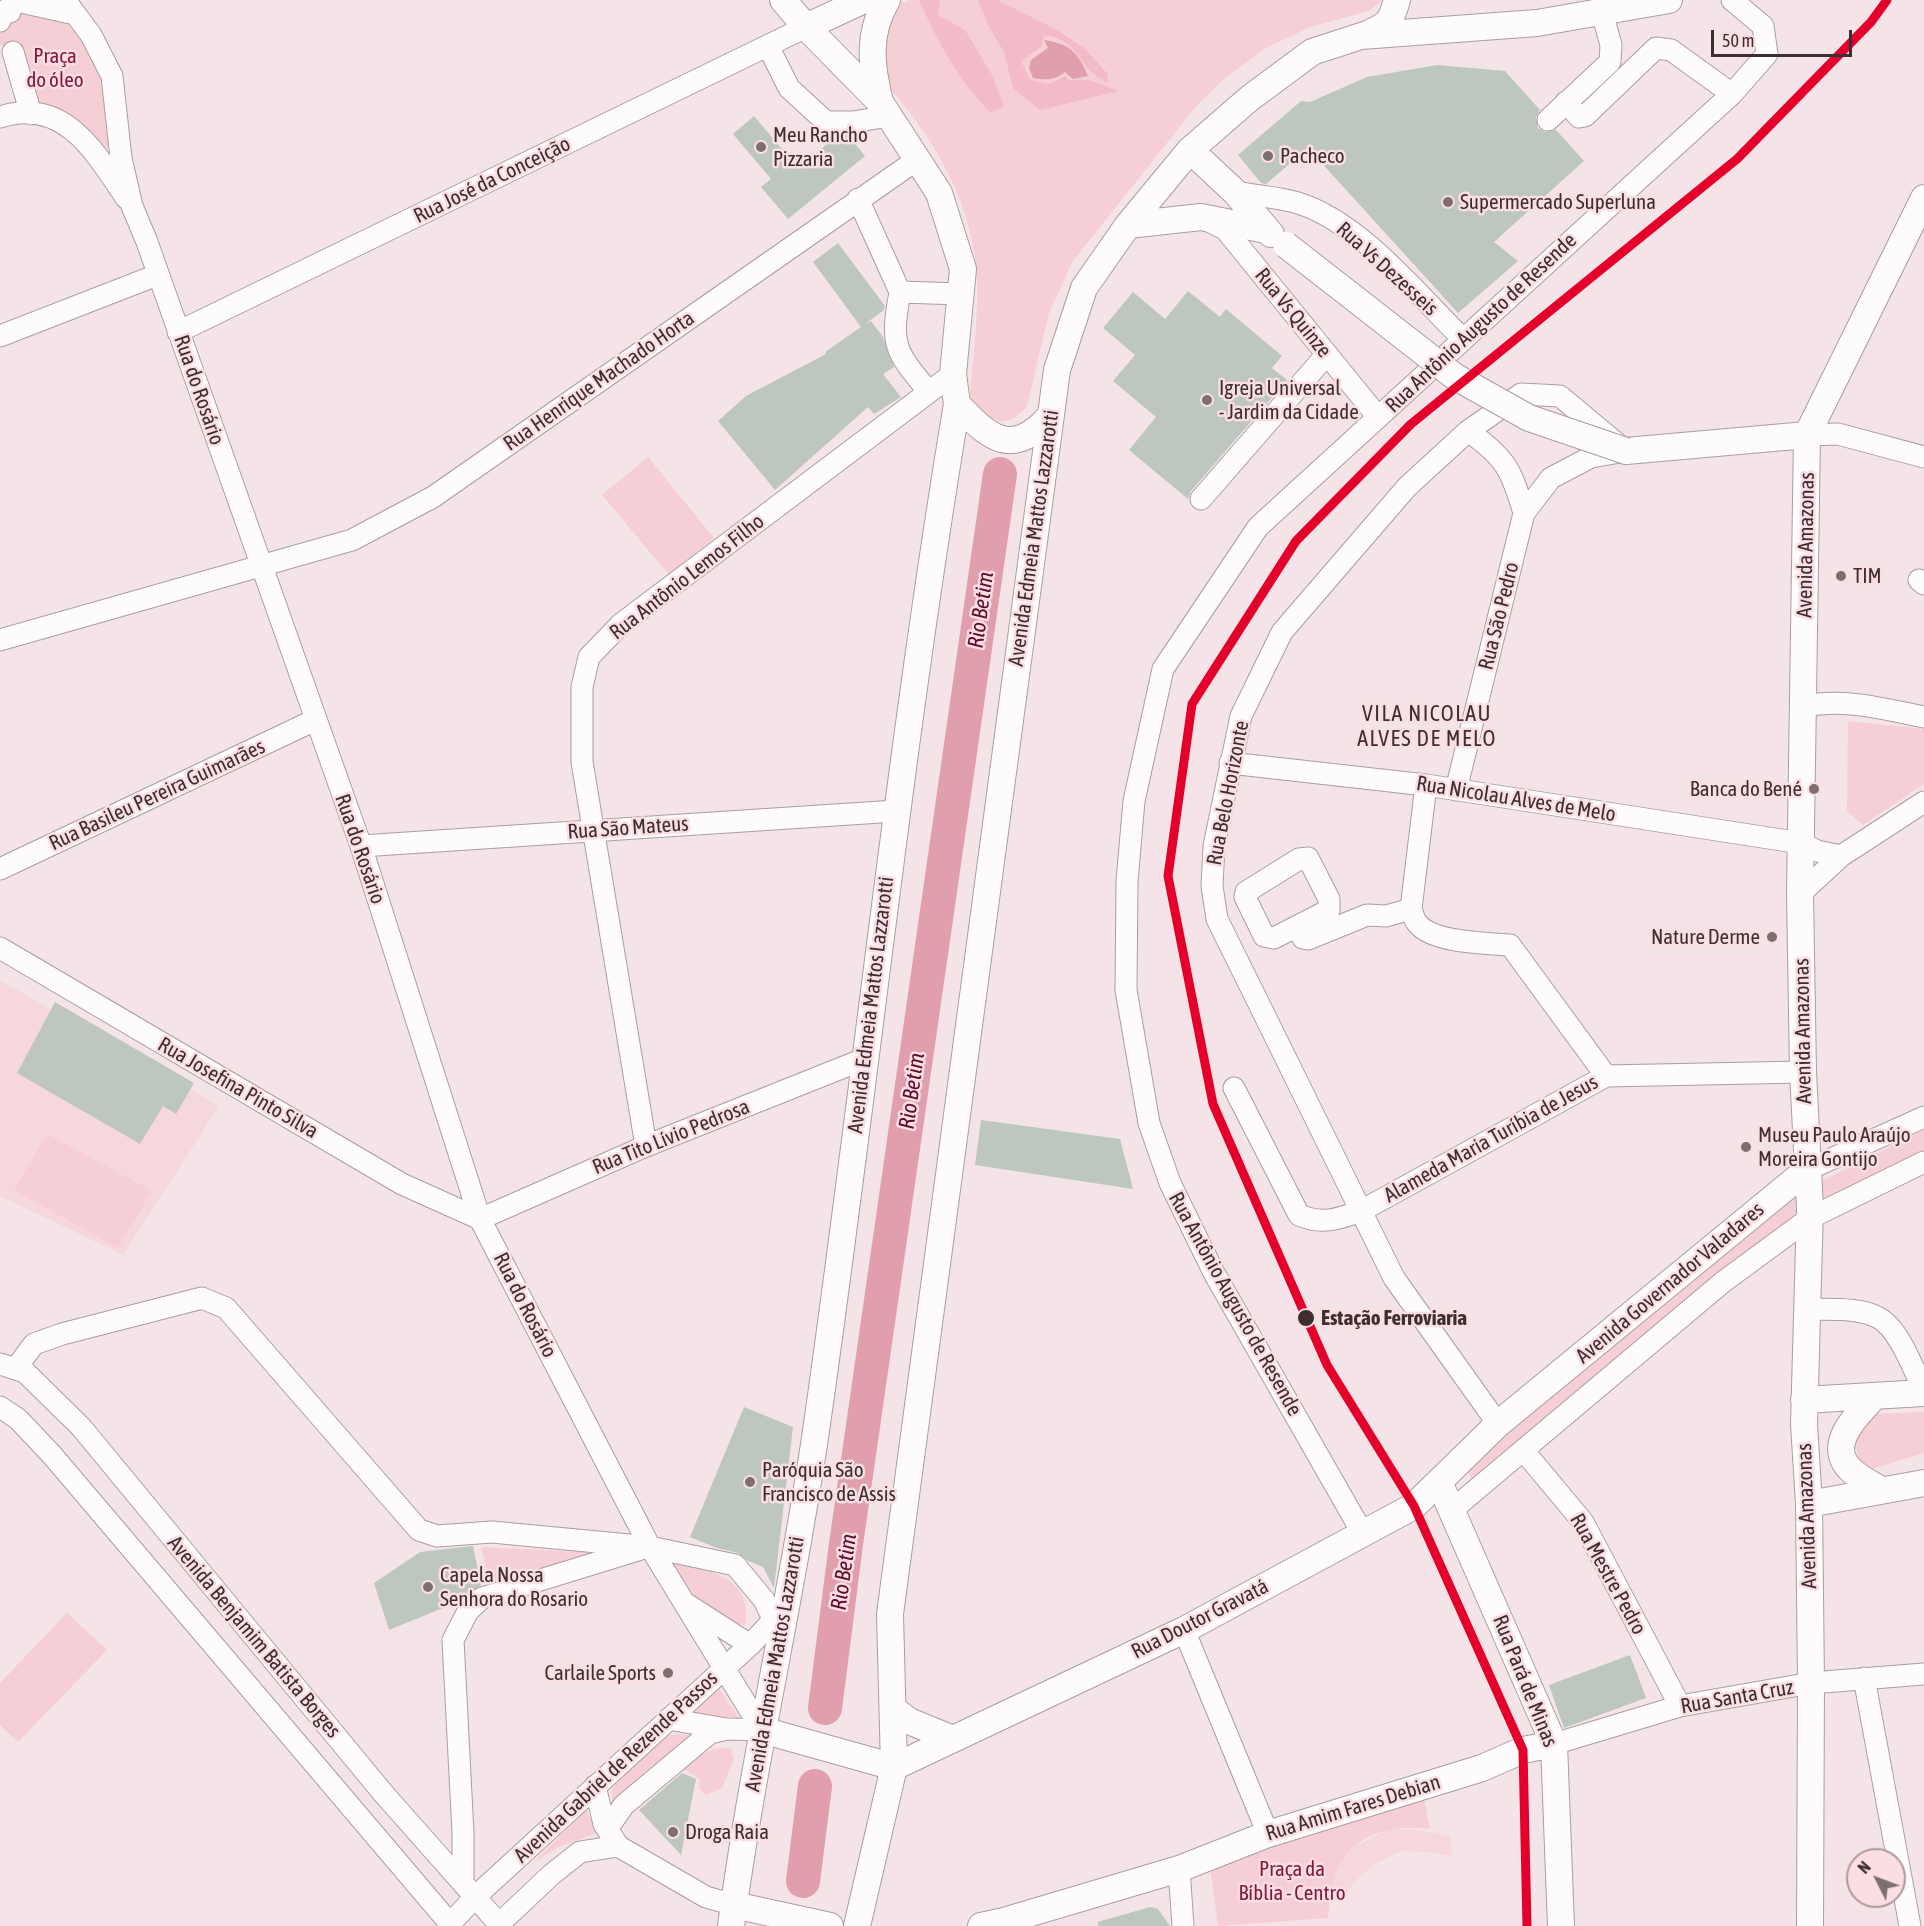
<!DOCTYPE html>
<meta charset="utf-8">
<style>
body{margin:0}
#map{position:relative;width:1924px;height:1926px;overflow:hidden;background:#f4e4e7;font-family:"Asap Condensed",sans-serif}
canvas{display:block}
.north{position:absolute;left:1846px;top:1848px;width:60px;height:60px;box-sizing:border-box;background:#fadee3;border:2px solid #ae989c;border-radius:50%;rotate:312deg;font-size:16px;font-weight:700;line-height:24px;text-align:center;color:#3c2e31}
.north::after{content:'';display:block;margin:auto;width:21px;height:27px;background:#7c6e71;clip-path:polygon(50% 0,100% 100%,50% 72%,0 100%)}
.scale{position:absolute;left:1711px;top:30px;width:141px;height:27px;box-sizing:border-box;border:3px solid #3c2e31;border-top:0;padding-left:8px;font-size:18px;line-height:21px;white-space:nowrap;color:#3c2e31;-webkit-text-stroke:4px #fadee3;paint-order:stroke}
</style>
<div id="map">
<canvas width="1924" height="1926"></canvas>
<div class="north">N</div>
<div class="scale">50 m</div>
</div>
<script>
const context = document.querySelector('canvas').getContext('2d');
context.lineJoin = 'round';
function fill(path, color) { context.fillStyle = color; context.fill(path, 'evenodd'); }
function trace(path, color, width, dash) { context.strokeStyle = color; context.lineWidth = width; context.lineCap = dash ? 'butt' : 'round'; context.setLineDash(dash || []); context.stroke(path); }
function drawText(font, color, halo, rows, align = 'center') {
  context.font = font + ' "Asap Condensed",sans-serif'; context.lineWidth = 5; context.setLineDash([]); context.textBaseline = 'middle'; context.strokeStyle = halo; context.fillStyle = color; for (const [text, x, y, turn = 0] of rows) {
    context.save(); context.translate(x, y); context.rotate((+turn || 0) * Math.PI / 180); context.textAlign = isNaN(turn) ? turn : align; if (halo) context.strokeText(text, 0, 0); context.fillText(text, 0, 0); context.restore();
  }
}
fill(new Path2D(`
 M0,980L219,1106L123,1255L0,1196Z
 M1391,1828L1424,1831L1450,1837L1452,1856L1428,1852L1401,1851L1375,1864L1352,1884L1342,1901L1327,1890L1333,1869L1354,1847Z`), '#f6d7dd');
fill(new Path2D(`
 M909,0H1382L1369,11L1310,27L1266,48L1224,79L1197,105L1073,261L1049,313L1027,406C1004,433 989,420 970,399C973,352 981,304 975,257C966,194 933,138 892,91L888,80L885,51L879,49L883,34L902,1L904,4Z
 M61,5L106,78L113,146L105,148L24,101L4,46L0,45V9Z
 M648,457L714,538L669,575L602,495Z
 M1848,721L1924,729V784L1863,825L1847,811Z
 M1924,1130V1151L1783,1227L1475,1484L1465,1468L1782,1201Z
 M47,1134L152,1191L118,1248L14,1190Z
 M1924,1412V1453L1872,1469L1860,1466L1853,1431L1873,1414Z
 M481,1547L600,1553L490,1583Z
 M664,1562C705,1571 751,1571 746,1625C711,1622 685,1587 664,1562Z
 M67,1613L107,1650L18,1742L0,1725V1683Z
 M716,1684L740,1719L689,1712Z
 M680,1734L691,1736L612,1807V1789L621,1778L666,1736Z
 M731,1748L734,1760L722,1788L706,1795L699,1788L700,1779L679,1767L713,1749Z
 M1422,1789L1430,1829C1388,1823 1346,1836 1333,1881C1329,1892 1330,1906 1328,1918L1218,1926L1210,1867Z
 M586,1810L597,1833L559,1847L534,1862Z`), '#f6ced5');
fill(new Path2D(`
 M919,0H940L938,15L965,30L992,75L1004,106L991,113C958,80 938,42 919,0Z
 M978,0H997L1057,30L1085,49L1108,74L1107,83C1078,69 1080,39 1044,35L1041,47L1021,61L1030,80L1049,84L1065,76L1069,80H1089L1119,91L1040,110L1013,88L1004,52L988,25Z`), '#f3bbc7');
fill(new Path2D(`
 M1044,40C1070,44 1078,52 1088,76L1073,79L1065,72C1054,81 1046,80 1033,78L1029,68L1031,60L1048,48Z`), '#e19fae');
trace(new Path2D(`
 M825,1708L846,1544L1000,474
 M803,1881L815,1786`), '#e19fae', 34);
fill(new Path2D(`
 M1437,65L1505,71L1540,110L1536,117L1538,128L1545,132L1556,130L1584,161L1494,242L1518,261L1458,313L1308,148L1266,184L1261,183L1238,155L1301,101L1310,102L1367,77Z
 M754,116L798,168L838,135H848L865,156L788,219L761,187L771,179L733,134Z
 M838,243L885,306L884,310L865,324L871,321L883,337L894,367L883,374L901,397L874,414L868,407L775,490L718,421L746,396L826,354L825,352L861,327L813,262Z
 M1188,291L1220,317L1226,309L1282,356L1272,368L1287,380L1191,491L1188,499L1129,450L1156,417L1113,381L1135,355L1103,328L1133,292L1165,319Z
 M55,1002L194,1083L176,1114L163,1106L140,1144L17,1073Z
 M981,1120L1120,1139L1133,1189L975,1165Z
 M744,1407L793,1427L774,1588L763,1567L748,1561L738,1553L717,1548L690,1537Z
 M473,1546L481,1585L460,1601L389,1630L374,1583L420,1552Z
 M1630,1655L1646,1698L1564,1728L1549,1685Z
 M682,1773L696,1779L681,1855L639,1810Z
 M1150,1907L1158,1909L1170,1926H1098V1922Z`), '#bdc7c0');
const minor = new Path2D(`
 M65,0L91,35L112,76L121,158L132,206L147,242L361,846L480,1219L650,1547L762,1730
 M0,21L3,11L10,12L12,0L75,14
 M768,46L789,88L826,122H853L889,116
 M13,52L31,114
 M1566,102L1579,117L1585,116L1656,48L1671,50L1732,94
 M0,117C64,96 96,153 126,198
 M1548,120L1610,62L1611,45L1602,12
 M1235,192C1256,196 1278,197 1298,203C1360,222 1418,295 1463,339
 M858,199L900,292L961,294
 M1207,220L1225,229L1234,240L1378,417
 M900,292C890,346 895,351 929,392
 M178,332L806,27
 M0,336L157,275
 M1468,431C1506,458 1511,469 1524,513
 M1807,435L1838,434L1924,457
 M1201,499L1327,354
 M1919,580L1924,584
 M0,640L352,540L433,497L918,159
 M1804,706C1844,698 1885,709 1924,717
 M1230,763L1426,785L1801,843L1817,851L1841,856
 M1426,785L1411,909C1413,913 1414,920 1417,923C1432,943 1486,943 1510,945L1606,1076
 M1456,790L1524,513L1551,478L1591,457L1626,451
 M361,846L896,811
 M1308,858L1329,899V910L1274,938L1264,936L1245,897L1246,892L1299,859Z
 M0,869L315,720
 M1800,894L1841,856L1924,802
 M1297,928L1303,938L1308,939L1367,915L1386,916L1411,909
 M0,948L402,1184L480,1219L646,1146L864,1059
 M1234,1088L1299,1215C1322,1225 1338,1219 1361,1211L1606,1076L1803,1072
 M646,1146L582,762V687L589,657L621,624L953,374
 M1807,1170L1924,1117
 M1807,1309C1829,1310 1857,1307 1877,1317C1899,1327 1914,1371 1924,1391
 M0,1364L25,1372L81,1427L383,1793L499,1924
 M16,1368L34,1344L62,1334L202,1298L226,1308L419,1530L437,1536L492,1532L650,1547L735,1565L764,1600L774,1621
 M0,1407L18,1419L52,1455L452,1926
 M1498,1424L1394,1278L1260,1006L1217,919L1212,886L1214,846L1241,716L1282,632L1407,487L1468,431L1521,394L1560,396L1621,447
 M1523,1450L1583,1522L1680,1706
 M1452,1510L1723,1282L1810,1218L1924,1162
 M1363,1534L1214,1273L1170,1183L1149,1123L1126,990L1127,881L1134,801L1163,669L1258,527L1732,94L1767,54L1763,26L1732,0
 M688,1605L750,1645
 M1184,1630L1268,1834
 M1864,1678L1910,1926
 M668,1719L727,1729L762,1730
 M1554,1744L1680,1706L1811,1683L1924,1674
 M595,1786L604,1824L618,1846L706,1897L734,1905
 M607,1829L624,1805L698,1743L710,1733L727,1729
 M1179,1869L1183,1926
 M463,1881V1833L453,1640L468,1611L482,1598L641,1549
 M448,1926L476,1896L750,1645L782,1611
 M497,1926L551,1875L580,1852L618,1846`);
const major = new Path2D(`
 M806,27L864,0
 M1365,35C1387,25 1390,25 1397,0
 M880,102C871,66 867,34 887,0
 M1190,150L1235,192L1271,234
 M1128,225L1201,217L1266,230
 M957,404C990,439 1013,459 1051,415
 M1626,451L1807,435
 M1875,1396C1859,1413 1825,1444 1850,1469C1858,1478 1871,1484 1882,1490
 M1804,1400L1924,1393
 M1440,1484L1554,1744L1561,1926
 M1809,1504L1924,1483
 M893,1709L909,1721L953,1739
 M762,1730L894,1767L1184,1630L1414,1506L1498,1424L1807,1170
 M734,1905L830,1926
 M731,1926C753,1760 792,1596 816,1431C865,1089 900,745 957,404L953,374L963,269L939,193L880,102L806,27L783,0
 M857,1926L894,1767L890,1614L1057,370L1084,288L1128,225L1190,150L1250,98L1312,52L1361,36L1537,23L1669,0
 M981,1926L1004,1921L1179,1869L1268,1834L1482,1768L1523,1750L1554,1744
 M1810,1926L1811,1683L1809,1504L1804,1424L1810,1208L1803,1072L1800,894L1807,435L1924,198`);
trace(minor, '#aa9ea0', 23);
trace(major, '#aa9ea0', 28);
trace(minor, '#fdfbfb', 21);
trace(major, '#fdfbfb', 26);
const majorBridge = new Path2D(`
 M1286,245L1454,376L1529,418L1626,451`);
trace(majorBridge, '#aa9ea0', 28, []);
trace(majorBridge, '#fdfbfb', 26);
trace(new Path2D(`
 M1527,1926L1523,1750L1414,1506L1327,1365L1213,1104L1168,876L1192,704L1296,541L1411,424L1737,159L1871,22L1887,0`), '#e4002b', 9);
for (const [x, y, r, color] of [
 [761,147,6,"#7c6e71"],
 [1268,156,6,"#7c6e71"],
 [1448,202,6,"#7c6e71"],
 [1207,400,6,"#7c6e71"],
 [1841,576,6,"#7c6e71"],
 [1814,789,6,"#7c6e71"],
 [1772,937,6,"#7c6e71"],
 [1746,1147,6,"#7c6e71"],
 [1306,1318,9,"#3c2e31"],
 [750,1482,6,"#7c6e71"],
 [428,1587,6,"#7c6e71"],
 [668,1673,6,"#7c6e71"],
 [673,1832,6,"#7c6e71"]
]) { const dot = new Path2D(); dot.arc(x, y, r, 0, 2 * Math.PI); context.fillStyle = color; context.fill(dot); trace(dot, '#fadee3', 2); }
drawText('21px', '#81183d', '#fadee3', [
 ["Praça",55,56],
 ["do óleo",55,80],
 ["Praça da",1292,1869],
 ["Bíblia - Centro",1292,1893]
]);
drawText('21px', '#3c2e31', '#fadee3', [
 ["Meu Rancho",773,135],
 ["Pizzaria",773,159],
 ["Pacheco",1280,156],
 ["Supermercado Superluna",1460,202],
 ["Igreja Universal",1219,388],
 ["- Jardim da Cidade",1219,412],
 ["TIM",1853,576],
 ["Banca do Bené",1802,789,"right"],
 ["Nature Derme",1760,937,"right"],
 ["Museu Paulo Araújo",1758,1135],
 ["Moreira Gontijo",1758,1159],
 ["Paróquia São",762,1470],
 ["Francisco de Assis",762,1494],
 ["Capela Nossa",440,1575],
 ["Senhora do Rosario",440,1599],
 ["Carlaile Sports",656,1673,"right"],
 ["Droga Raia",685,1832]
], 'left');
drawText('21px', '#3c2e31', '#fadee3', [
 ["Rua José da Conceição",492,180,-26],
 ["Rua Vs Dezesseis",1387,269,42],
 ["Rua Vs Quinze",1293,313,51],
 ["Rua Antônio Augusto de Resende",1481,323,-43],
 ["Rua Henrique Machado Horta",599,381,-35],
 ["Rua do Rosário",199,390,71],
 ["Avenida Edmeia Mattos Lazzarotti",1034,538,-82],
 ["Avenida Amazonas",1806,545,-89],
 ["Rua Antônio Lemos Filho",687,577,-38],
 ["Rua São Pedro",1499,616,-76],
 ["Rua Belo Horizonte",1228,793,-79],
 ["Rua Basileu Pereira Guimarães",157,795,-25],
 ["Rua Nicolau Alves de Melo",1516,799,9],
 ["Rua São Mateus",628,828,-4],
 ["Rua do Rosário",360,849,71],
 ["Avenida Edmeia Mattos Lazzarotti",871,1005,-83],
 ["Avenida Amazonas",1803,1031,-91],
 ["Rua Josefina Pinto Silva",238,1088,30],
 ["Rua Tito Lívio Pedrosa",671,1137,-22],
 ["Alameda Maria Turíbia de Jesus",1491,1139,-29],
 ["Avenida Governador Valadares",1670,1283,-40],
 ["Rua Antônio Augusto de Resende",1235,1304,61],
 ["Rua do Rosário",525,1305,63],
 ["Avenida Amazonas",1807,1516,-92],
 ["Rua Mestre Pedro",1608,1574,61],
 ["Rua Doutor Gravatá",1200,1619,-27],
 ["Avenida Benjamim Batista Borges",254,1637,50],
 ["Avenida Edmeia Mattos Lazzarotti",775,1664,-80],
 ["Rua Pará de Minas",1525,1681,68],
 ["Rua Santa Cruz",1737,1697,-10],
 ["Avenida Gabriel de Rezende Passos",616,1767,-43],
 ["Rua Amim Fares Debian",1353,1808,-17]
]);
drawText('bold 21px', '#3c2e31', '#fadee3', [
 ["Estação Ferroviaria",1321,1318]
], 'left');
drawText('italic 22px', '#5d0d2a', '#fadee3', [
 ["Rio Betim",981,610,-82],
 ["Rio Betim",912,1091,-82],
 ["Rio Betim",844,1572,-82]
]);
context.letterSpacing = '1.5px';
drawText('22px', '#3c2e31', '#fadee3', [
 ["VILA NICOLAU",1427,714],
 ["ALVES DE MELO",1427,739]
]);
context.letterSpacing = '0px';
</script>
